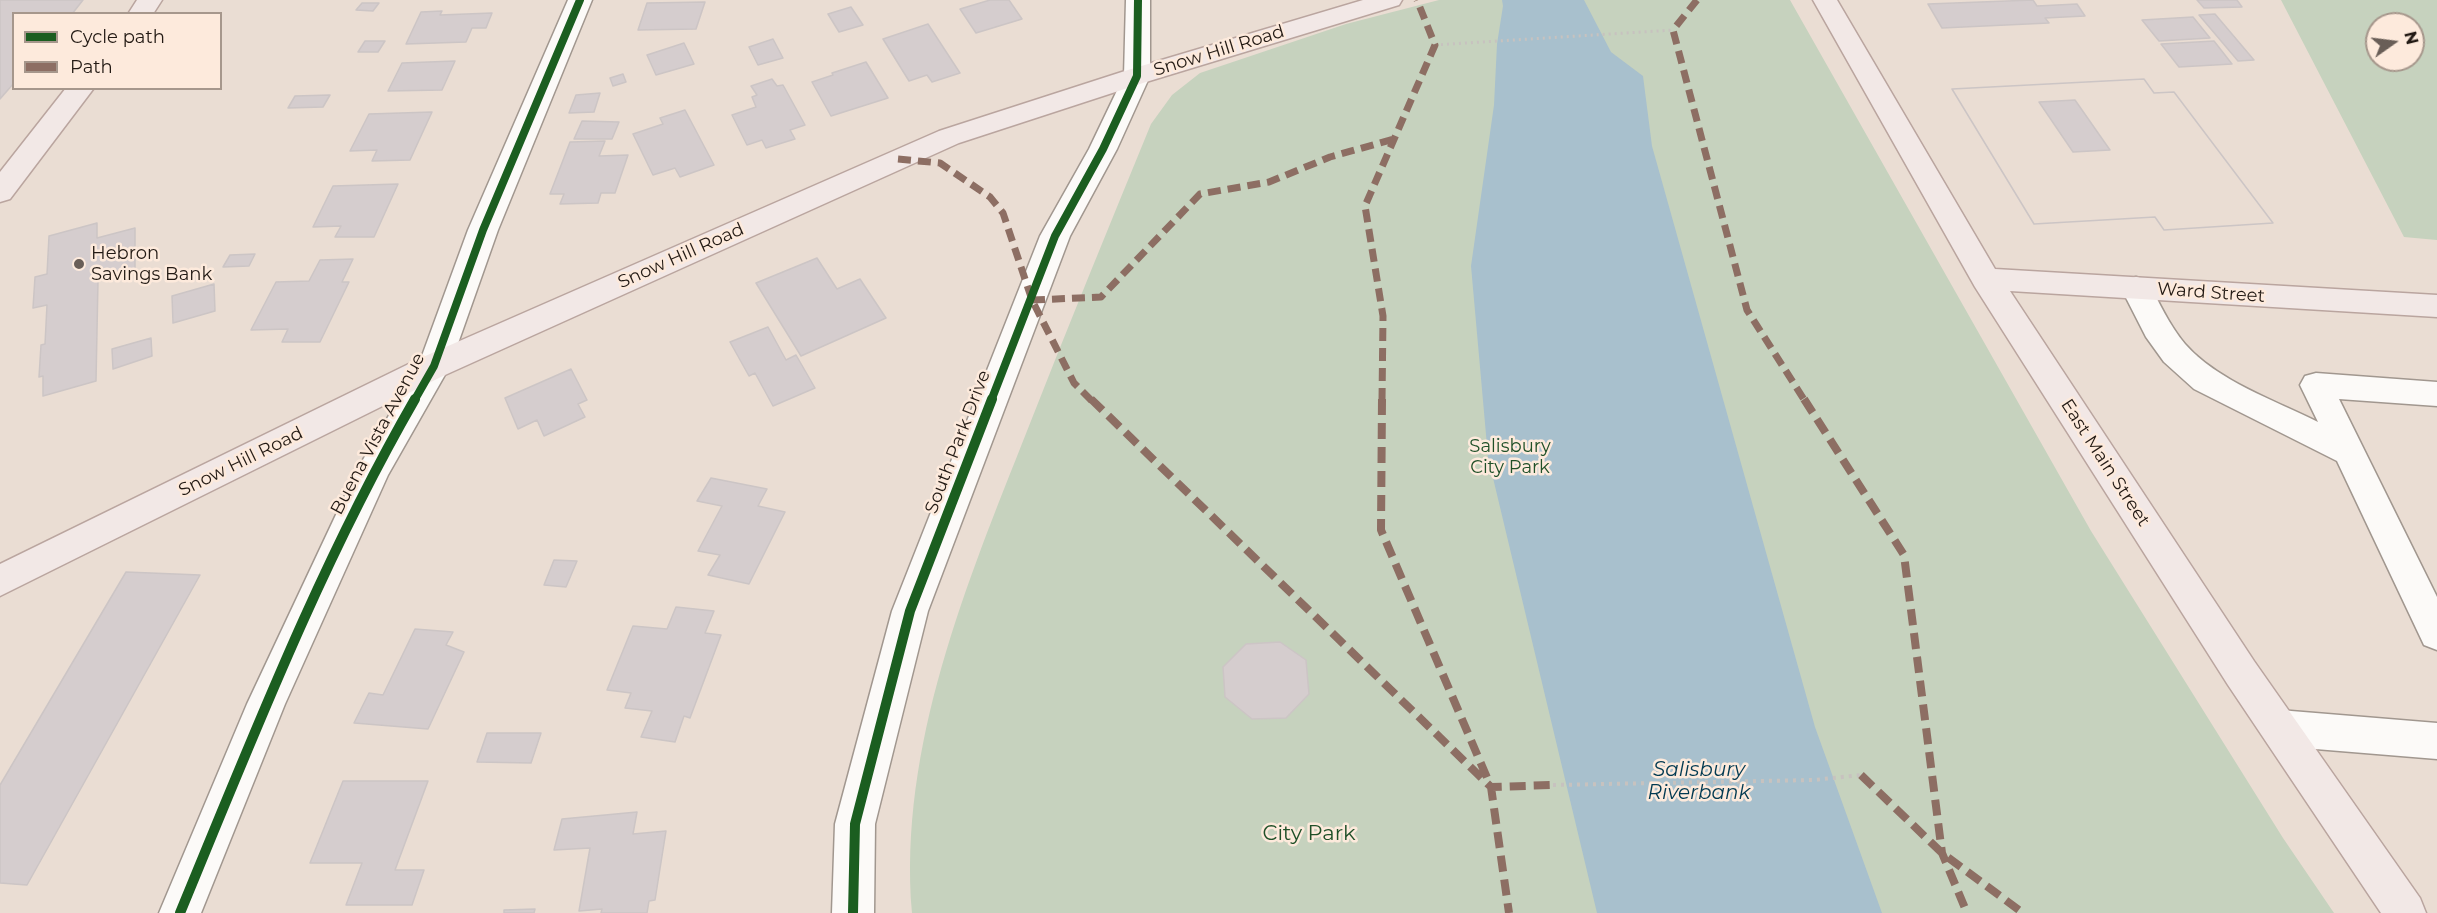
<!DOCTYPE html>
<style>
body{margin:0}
#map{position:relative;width:2437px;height:913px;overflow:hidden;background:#eaddd3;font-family:Montserrat,sans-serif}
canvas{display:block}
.legend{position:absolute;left:12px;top:12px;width:210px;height:78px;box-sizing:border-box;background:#fdeadc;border:2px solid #a6978c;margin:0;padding:8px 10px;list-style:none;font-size:18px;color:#231a14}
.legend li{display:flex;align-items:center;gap:12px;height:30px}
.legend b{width:30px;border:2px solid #a6978c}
.north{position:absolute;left:2365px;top:12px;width:60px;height:60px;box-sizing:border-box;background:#fdeadc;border:2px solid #a6978c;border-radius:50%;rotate:76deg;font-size:16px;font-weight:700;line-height:24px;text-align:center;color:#231a14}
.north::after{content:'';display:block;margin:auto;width:21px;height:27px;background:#695e57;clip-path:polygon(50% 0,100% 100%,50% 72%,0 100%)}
</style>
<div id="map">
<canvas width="2437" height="913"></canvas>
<ul class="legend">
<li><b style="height:8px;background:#1b5e20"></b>Cycle path</li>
<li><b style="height:8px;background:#8d6e63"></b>Path</li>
</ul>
<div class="north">N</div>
</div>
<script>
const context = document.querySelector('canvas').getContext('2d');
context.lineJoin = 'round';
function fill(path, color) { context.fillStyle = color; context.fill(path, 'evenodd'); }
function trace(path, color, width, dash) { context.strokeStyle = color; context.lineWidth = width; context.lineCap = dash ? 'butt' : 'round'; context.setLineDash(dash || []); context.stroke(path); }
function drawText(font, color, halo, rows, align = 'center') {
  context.font = font + ' Montserrat,sans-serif'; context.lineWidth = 5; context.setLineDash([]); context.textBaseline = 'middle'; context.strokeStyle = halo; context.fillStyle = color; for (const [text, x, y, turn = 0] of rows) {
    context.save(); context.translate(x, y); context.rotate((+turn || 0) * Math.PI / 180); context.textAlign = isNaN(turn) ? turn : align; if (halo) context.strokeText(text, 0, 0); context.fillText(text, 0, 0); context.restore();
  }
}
fill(new Path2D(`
 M1439,0H1790L2091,531L2283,838L2334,913H912C898,747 967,583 1027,431C1067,329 1109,226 1151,124L1172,95L1200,73L1346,24Z
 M2281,0H2437V240L2404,237ZM2377,24H2413V60H2377Z`), '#c6d2be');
fill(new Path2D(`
 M1502,0H1584L1611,52L1643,76L1652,146L1815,727L1882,913H1597L1488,457L1471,266L1494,105L1497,44L1503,6Z`), '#a8c0cd');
const building = new Path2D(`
 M0,0H83L72,14H14V83L0,99Z
 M990,0H1009L1022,19L976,33L960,9Z
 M2033,0L2037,6L2077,4L2085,16L2045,18L2049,23L1942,28L1928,4Z
 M2197,0H2237L2242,7L2204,8Z
 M705,2L696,29L638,30L647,3Z
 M362,3H379L373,11L356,10Z
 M851,7L863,25L839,32L828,14Z
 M442,11L440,15L492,13L486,28H472L466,42L406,44L421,12Z
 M2215,14L2254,60L2238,61L2199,15Z
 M2193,17L2210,38L2159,41L2142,20Z
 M928,24L960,73L932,82L927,75L909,81L883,39Z
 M773,39L783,58L758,65L749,47Z
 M365,41H385L378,52H358Z
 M2214,41L2232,64L2179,67L2161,44Z
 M684,43L694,64L656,75L647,55Z
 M455,61L442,90L388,91L402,63Z
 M866,62L888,98L831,116L812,82L833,75L832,73Z
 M623,74L626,82L613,86L610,78Z
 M772,79L777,86L783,85L805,125L790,130L795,139L766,148L762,140L747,145L732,115L756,107L752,97L757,95L751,86Z
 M2144,79L2154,93L2174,92L2273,223L2164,230L2155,217L2034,224L1952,89ZM2075,100L2110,150L2073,152L2039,102Z
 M2144,79L2154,93L2174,92L2273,223L2164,230L2155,217L2034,224L1952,89Z
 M600,93L594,112L569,113L576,95Z
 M330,95L323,107L288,108L295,96Z
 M685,110L714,165L680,177L675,168L653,175L633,134L663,124L660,118Z
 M432,112L410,160L372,161L377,150L350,151L369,114Z
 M582,121L619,122L612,139H574Z
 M605,141L599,156L628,155L615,193H601L598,203L560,204L564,194H550L570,142Z
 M398,184L374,237H335L341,226L313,227L333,186Z
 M97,223V238L135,228V270L98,281L96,381L43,396V376L39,377L41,345L45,344L47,305L33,308L35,277L47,274L49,236Z
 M255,254L249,266L223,267L230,255Z
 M817,258L837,289L860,279L886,318L801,356L756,283Z
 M353,259L342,282H349L320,342H282L288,329L251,330L276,282L309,281L320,260Z
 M214,284L215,311L173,323L172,296Z
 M768,327L786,360L796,355L815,388L773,406L755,373L749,376L730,342Z
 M151,338L152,356L113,369L112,349Z
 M571,369L587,400L578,404L585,417L544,436L537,420L518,429L505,398Z
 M711,478L767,489L758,506L785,512L749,584L708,575L720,555L698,551L722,506L697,501Z
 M554,560L577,561L566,587L544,585Z
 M126,572L200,575L27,885L0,883V785Z
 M676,607L714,611L705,633L721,635L690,718L684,716L675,742L641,737L652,711L625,708L631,693L607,690L633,626L667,629Z
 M415,629L453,632L446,645L464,652L428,729L354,723L369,693L383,695Z
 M1280,642L1306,660L1309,694L1286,718L1252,719L1225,697L1223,667L1246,644Z
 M487,733H541L531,763L477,762Z
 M343,781H428L395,870H424L412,905H346L362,863H310Z
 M637,812L633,834L666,831L655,900L649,901L647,913H601L602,909L579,911L590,848L554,850L562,819Z
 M535,909L534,913H504V910Z`);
fill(building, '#d5cdce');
trace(building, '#ccc5c5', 1.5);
const minor = new Path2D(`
 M568,0H592L498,230L450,366L388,475L285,704L201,913H159L247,704L357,470L419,364L468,230Z
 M1126,0H1150V76L1117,149L1070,236L928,611L875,824L874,913H832L835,824L892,611L1040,236L1089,149L1124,76Z
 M2136,277L2147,280C2159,302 2169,325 2185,344C2216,380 2276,401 2318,422L2300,385L2305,376L2316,373L2437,382V406L2339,399L2437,597V650L2424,645L2337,461L2194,389L2164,362L2146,337L2121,288L2125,280Z
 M2279,710L2437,723V759L2279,746L2266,740L2260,728L2266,716Z`);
const major = new Path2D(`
 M137,0H162L153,14H128Z
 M1363,0H1402L1399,5L1146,82L959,143L445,375L0,596V564L423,357L939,131L1128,70Z
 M1813,0H1837L1995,269L2437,295V317L2010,291L2254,661L2420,898L2426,913H2381L2228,685L1975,287Z
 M66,88H94L10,199L0,202V172Z`);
trace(minor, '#a1978f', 3);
trace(major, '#baa59f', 3);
trace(new Path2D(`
 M1435,45L1673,30`), '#c7c2bf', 3, [2, 4]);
trace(new Path2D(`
 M1553,785L1814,780L1861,775`), '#c7c2bf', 4, [3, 5]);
fill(minor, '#fcfaf8');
fill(major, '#f2e8e6');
trace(new Path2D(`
 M1697,0L1673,30L1747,310L1805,401
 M898,159L940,163L990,197L1003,213L1032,300L1074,383L1092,401
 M1032,300L1101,297L1200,194L1269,182L1330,157L1394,139
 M1382,401L1383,316L1365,206L1435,45L1417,0`), '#8d6e63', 7, [13, 7]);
trace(new Path2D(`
 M1091,399L1491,787L1553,785
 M1382,399L1381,530L1491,787L1509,913
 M1804,399L1904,555L1942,853L1967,913
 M1861,775L1942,853L2023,913`), '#8d6e63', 8, [16, 8]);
trace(new Path2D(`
 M414,401L434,366L483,230L580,0
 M991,401L1055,236L1103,149L1137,76L1138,0`), '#1b5e20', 8);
trace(new Path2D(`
 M180,913C252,739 321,562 415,399
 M853,913L855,824L910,611L992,399`), '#1b5e20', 10);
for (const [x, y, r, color] of [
 [79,264,6,"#695e57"]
]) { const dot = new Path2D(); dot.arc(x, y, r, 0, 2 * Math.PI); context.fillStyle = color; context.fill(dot); trace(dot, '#fdeadc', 2); }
drawText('18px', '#231a14', '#fdeadc', [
 ["Snow Hill Road",1219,51,-17],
 ["Snow Hill Road",681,256,-24],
 ["Ward Street",2211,293,4],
 ["Buena Vista Avenue",378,434,-62],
 ["South Park Drive",958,442,-69],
 ["Snow Hill Road",241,462,-26],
 ["East Main Street",2105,463,57]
]);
drawText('18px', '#231a14', '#fdeadc', [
 ["Hebron",91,254],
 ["Savings Bank",91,275]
], 'left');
drawText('18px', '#1f5028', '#fdeadc', [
 ["Salisbury",1510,447],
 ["City Park",1510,468]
]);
drawText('italic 20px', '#013951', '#fdeadc', [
 ["Salisbury",1699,770],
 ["Riverbank",1699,793]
]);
drawText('21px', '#1f5028', '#fdeadc', [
 ["City Park",1309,834]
]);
</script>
